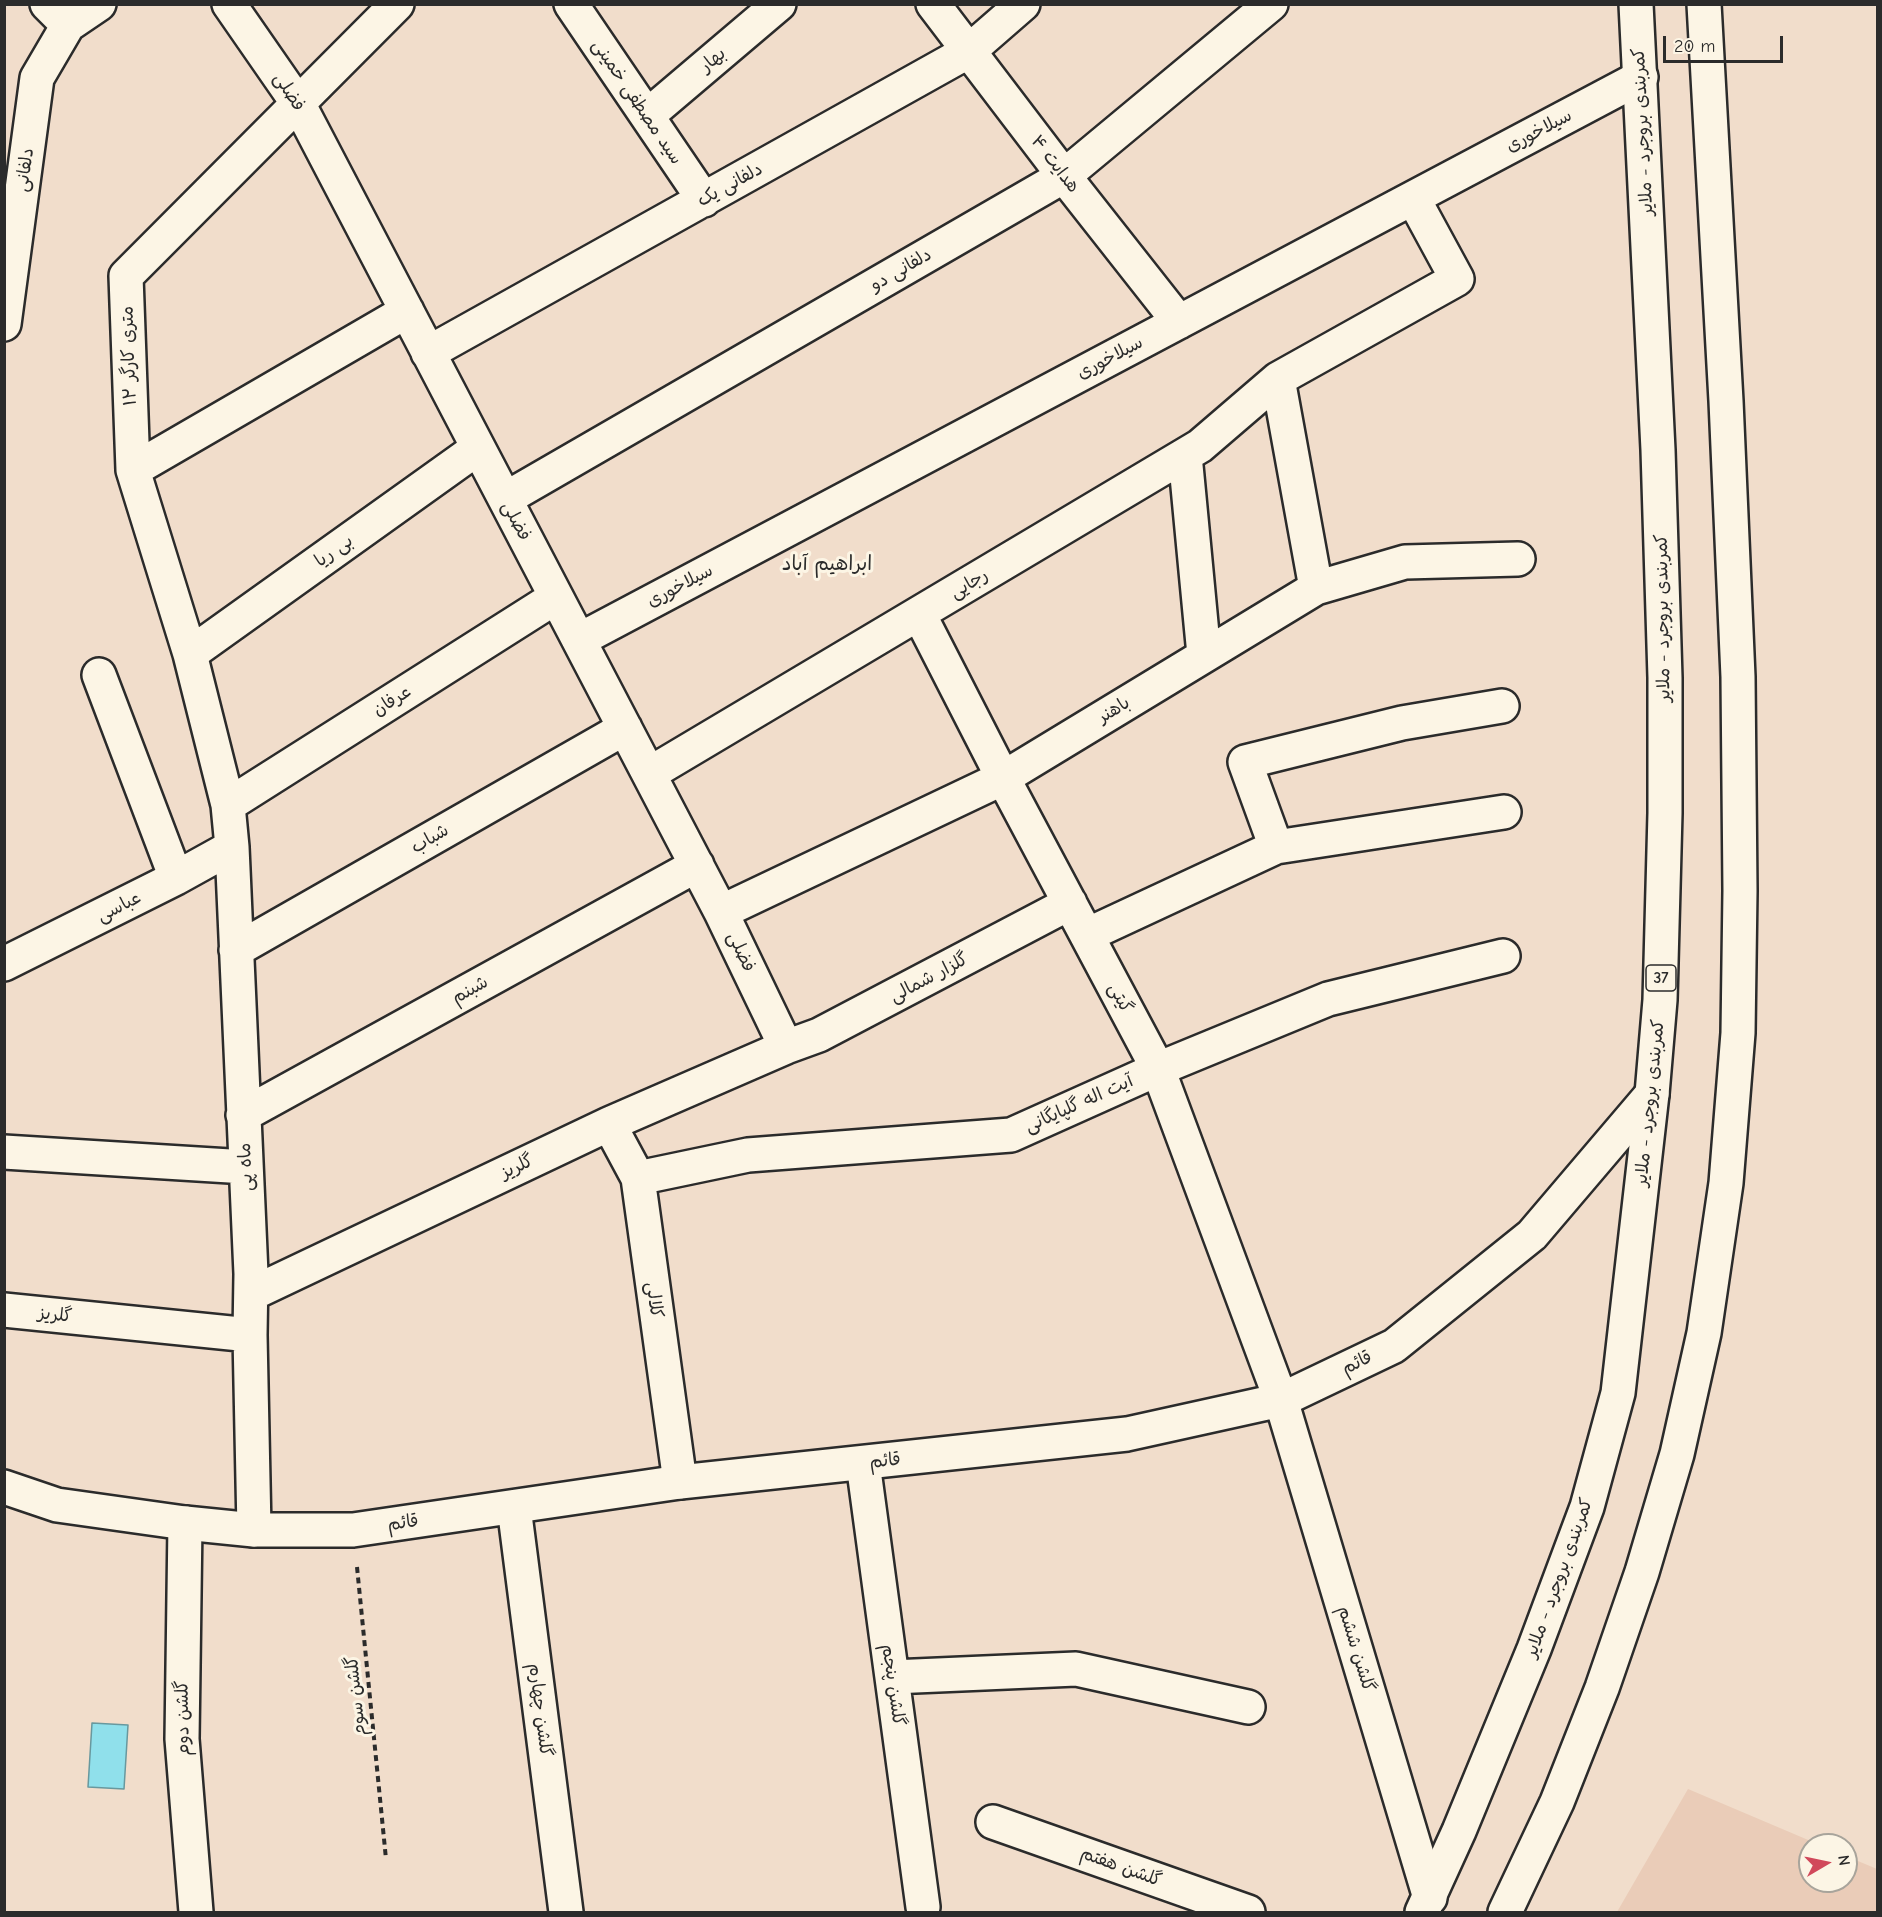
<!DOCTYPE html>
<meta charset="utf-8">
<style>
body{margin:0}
#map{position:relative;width:1882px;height:1917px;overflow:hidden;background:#f1ddcb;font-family:"Comic Neue",sans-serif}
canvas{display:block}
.frame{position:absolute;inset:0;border:6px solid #2b2b2b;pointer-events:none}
.north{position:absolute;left:1798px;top:1833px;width:60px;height:60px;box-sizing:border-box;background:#fcf5e5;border:2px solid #a8a49b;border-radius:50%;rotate:81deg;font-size:16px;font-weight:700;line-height:24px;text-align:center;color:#2b2b2b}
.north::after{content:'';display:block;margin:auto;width:21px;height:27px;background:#d1495b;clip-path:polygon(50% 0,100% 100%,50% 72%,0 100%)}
.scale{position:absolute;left:1663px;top:36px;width:120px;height:27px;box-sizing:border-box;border:3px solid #2b2b2b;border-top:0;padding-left:8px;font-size:18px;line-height:21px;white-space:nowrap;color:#2b2b2b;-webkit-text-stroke:4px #fcf5e5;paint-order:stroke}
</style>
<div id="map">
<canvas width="1882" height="1917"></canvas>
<div class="frame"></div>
<div class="north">N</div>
<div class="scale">20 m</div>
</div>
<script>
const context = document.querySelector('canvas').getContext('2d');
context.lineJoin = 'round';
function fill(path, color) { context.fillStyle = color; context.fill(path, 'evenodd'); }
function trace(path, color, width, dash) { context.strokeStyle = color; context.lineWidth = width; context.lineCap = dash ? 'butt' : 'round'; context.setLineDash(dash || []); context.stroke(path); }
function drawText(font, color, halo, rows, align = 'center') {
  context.font = font + ' "Comic Neue","Playpen Sans Arabic",sans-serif'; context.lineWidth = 6; context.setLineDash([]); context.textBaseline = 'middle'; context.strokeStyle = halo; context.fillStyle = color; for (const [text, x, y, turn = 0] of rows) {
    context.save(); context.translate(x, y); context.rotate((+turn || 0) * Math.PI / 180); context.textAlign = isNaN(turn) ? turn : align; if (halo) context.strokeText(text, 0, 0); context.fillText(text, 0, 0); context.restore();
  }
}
fill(new Path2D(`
 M1688,1789L1820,1845H1810V1881H1846V1856L1877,1869V1912H1617Z`), '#eaccb8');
const water = new Path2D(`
 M92,1723L128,1725L124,1789L88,1787Z`);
fill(water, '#90e0eb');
trace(water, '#68989e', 1.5);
const street = new Path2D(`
 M47,4L68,25
 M229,4L299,105L721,912L786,1047
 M571,4L704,200
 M933,4L1064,176L1179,322
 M647,116L779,4
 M4,324L37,78L68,25L99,4
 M428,353L969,51L1023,4
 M1185,455L1204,655
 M133,470L407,311
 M505,499L1064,176L1271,4
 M1316,588L1278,379L1457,279L1413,198
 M919,614L1003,778L1158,1069L1281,1400
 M579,640L1641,77
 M190,654L478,448
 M99,675L176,878
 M649,774L1200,446L1278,379
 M228,805L556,597
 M1276,847L1245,762L1402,723L1502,706
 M721,912L1003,778L1316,588L1405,562L1518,559
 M1087,935L1276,847L1504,812
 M236,950L625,728
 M4,964L176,878L232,847
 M243,1115L697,865
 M609,1124L638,1178L680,1482
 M4,1152L246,1167
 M638,1178L748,1155L1011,1135L1158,1069L1328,999L1503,956
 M251,1294L609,1124L786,1047L819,1035L1070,903
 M4,1310L250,1335
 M863,1463L923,1907
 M514,1507L566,1912
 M185,1523L182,1739L196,1912
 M254,1530L250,1335L251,1274L232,847L228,805L190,654L133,470L126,276L397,4
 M892,1677L1076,1669L1248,1707
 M993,1822L1248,1912`);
const secondary = new Path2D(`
 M1281,1400L1430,1898
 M4,1487L57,1505L185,1523L254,1530H353L680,1482L1127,1434L1281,1400L1394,1346L1532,1235L1652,1094`);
const highway = new Path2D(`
 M1422,1912L1459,1831L1534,1649L1587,1507L1618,1393L1652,1094L1660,1000L1665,813V678L1658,450L1636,4
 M1505,1912L1557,1802L1602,1688L1642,1572L1677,1454L1704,1333L1726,1183L1738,1033L1740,891L1738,677L1726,401L1704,4`);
trace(street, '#2b2b2b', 38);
trace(secondary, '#2b2b2b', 38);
trace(highway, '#2b2b2b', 38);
trace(new Path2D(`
 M357,1567L386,1859`), '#2b2b2b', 4, [6, 4.5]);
trace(street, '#fcf5e5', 33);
trace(secondary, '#fcf5e5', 33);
trace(highway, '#fcf5e5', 33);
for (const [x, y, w] of [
 [1661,978,30]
]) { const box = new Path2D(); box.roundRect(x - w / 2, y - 13, w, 26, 4.5); context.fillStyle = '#fcf5e5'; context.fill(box); trace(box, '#2b2b2b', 1.5); }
drawText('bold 16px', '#2b2b2b', null, [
 ["37",1661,978]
]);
drawText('18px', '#2b2b2b', '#fcf5e5', [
 ["بهار",713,60,-40],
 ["فضلی",289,92,57],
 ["سید مصطفی خمینی",637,102,56],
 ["سیلاخوری",1539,131,-28],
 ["کمربندی بروجرد - ملایر",1643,132,-93],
 ["هدایت ۴",1055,164,52],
 ["دلفانی",25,170,-82],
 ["دلفانی یک",730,185,-29],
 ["دلفانی دو",901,270,-30],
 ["۱۲ متری کارگر",129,356,-92],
 ["سیلاخوری",1110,358,-28],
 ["فضلی",516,521,62],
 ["بی ریا",334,551,-35],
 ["رجایی",969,584,-31],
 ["سیلاخوری",680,586,-28],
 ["کمربندی بروجرد - ملایر",1663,618,-91],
 ["عرفان",392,701,-32],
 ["باهنر",1114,710,-31],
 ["شباب",430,839,-30],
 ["عباسی",119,907,-27],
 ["فضلی",741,952,65],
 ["گلزار شمالی",929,978,-28],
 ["شبنم",470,990,-29],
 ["گیتی",1120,998,62],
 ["کمربندی بروجرد - ملایر",1650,1103,-84],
 ["آیت اله گلپایگانی",1079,1104,-24],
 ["ماه پی",246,1167,-93],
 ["گلریز",517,1167,-25],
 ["کلالی",654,1300,82],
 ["گلریز",55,1315,6],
 ["قائم",1357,1363,-26],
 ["قائم",885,1461,-6],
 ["قائم",403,1523,-8],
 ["کمربندی بروجرد - ملایر",1559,1578,-70],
 ["گلشن ششم",1356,1649,73],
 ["گلشن پنجم",893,1685,82],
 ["گلشن سوم",356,1696,-96],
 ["گلشن چهارم",540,1710,83],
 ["گلشن دوم",183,1718,-91],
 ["گلشن هفتم",1121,1867,20]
]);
drawText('20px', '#2b2b2b', '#fcf5e5', [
 ["ابراهیم آباد",827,564]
]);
</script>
